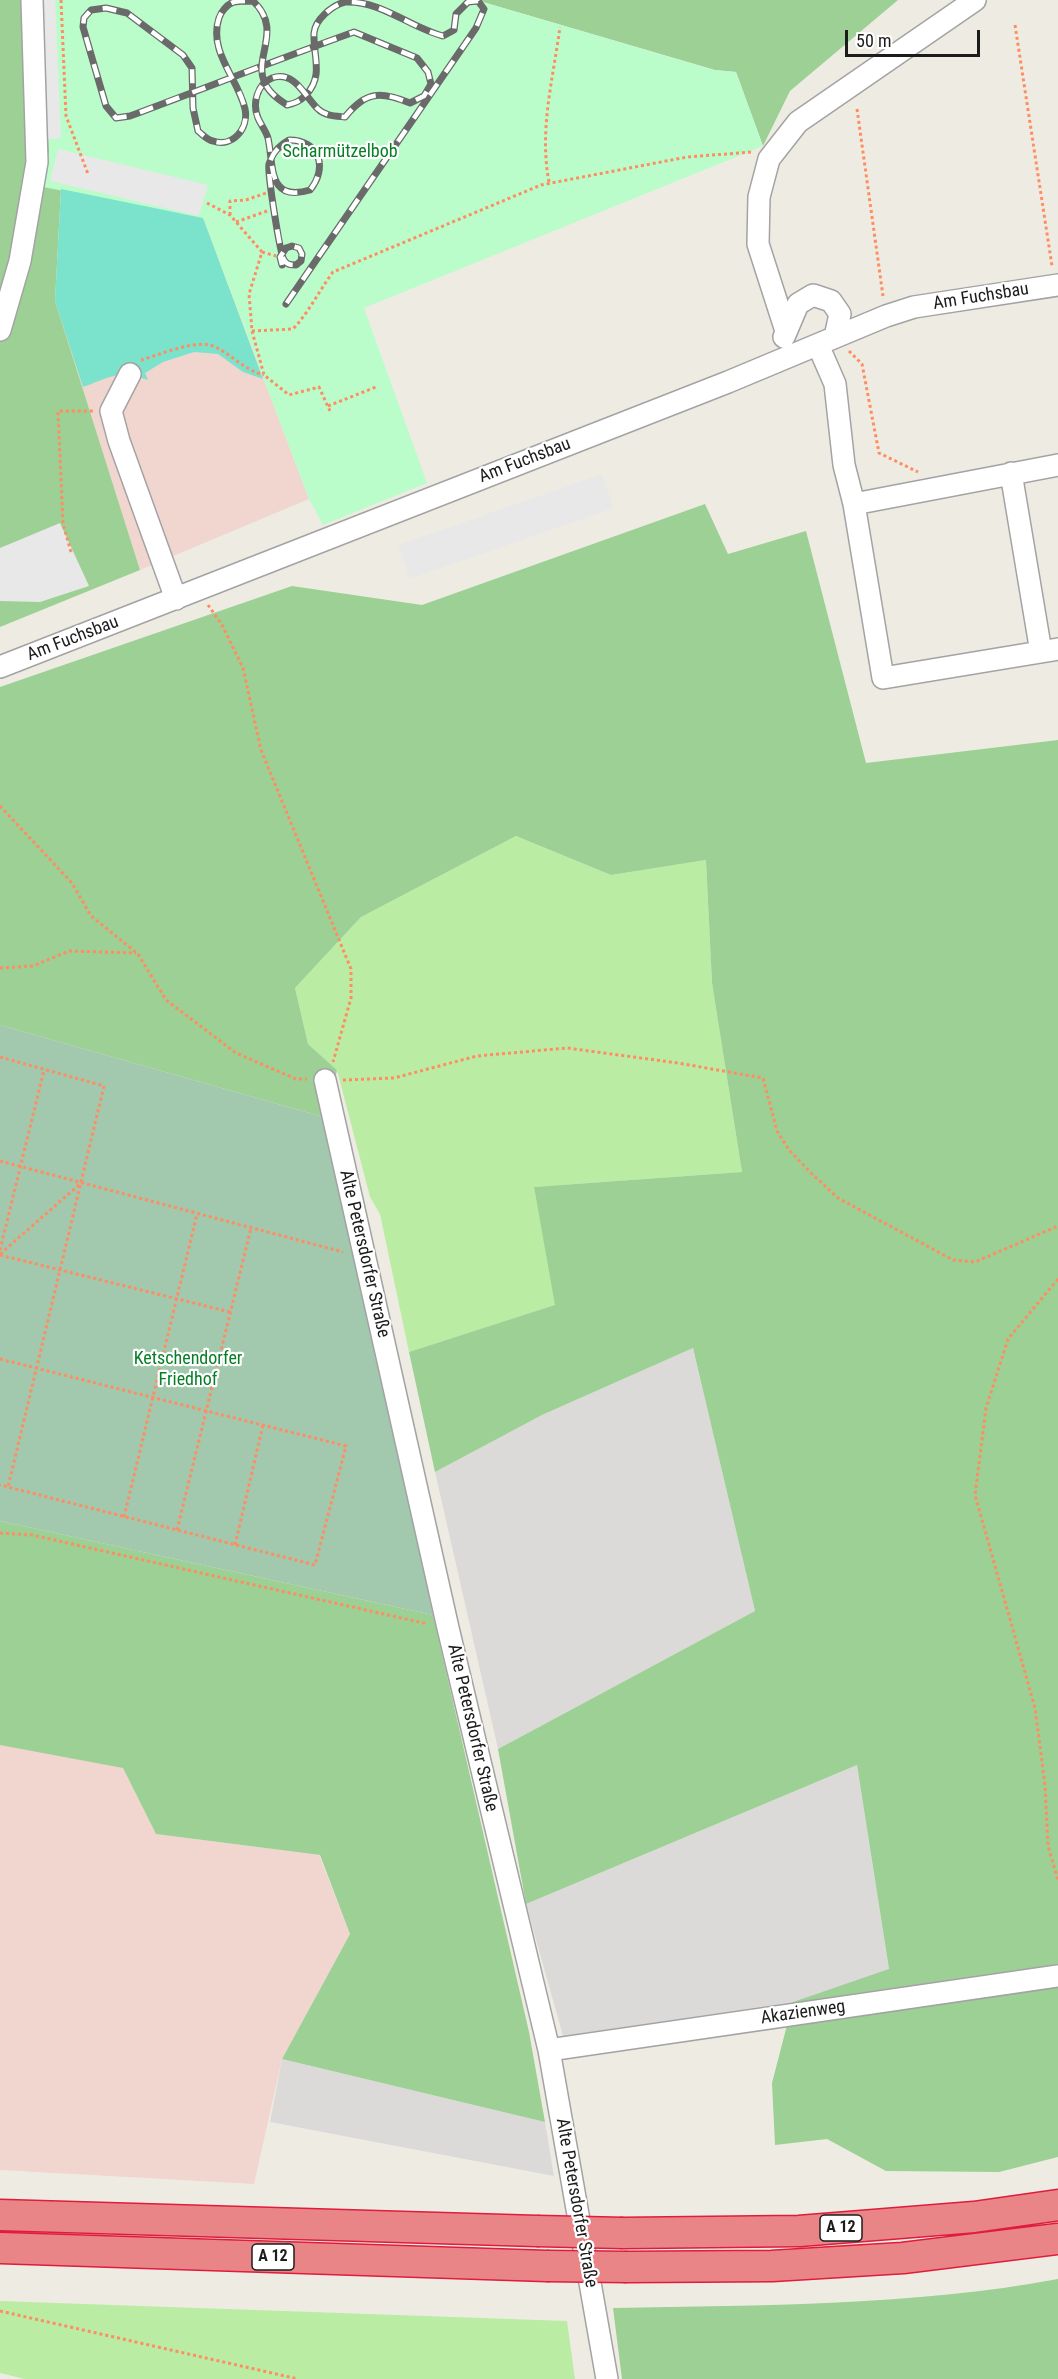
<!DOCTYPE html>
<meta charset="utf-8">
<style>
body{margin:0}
#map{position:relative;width:1058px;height:2379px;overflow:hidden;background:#eeece2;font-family:"Roboto Condensed",sans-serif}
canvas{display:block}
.scale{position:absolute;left:845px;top:30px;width:135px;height:27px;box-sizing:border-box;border:3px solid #1c1c1c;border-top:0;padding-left:8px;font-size:18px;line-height:21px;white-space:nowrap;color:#1c1c1c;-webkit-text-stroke:4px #fff;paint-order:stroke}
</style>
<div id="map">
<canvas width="1058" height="2379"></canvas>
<div class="scale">50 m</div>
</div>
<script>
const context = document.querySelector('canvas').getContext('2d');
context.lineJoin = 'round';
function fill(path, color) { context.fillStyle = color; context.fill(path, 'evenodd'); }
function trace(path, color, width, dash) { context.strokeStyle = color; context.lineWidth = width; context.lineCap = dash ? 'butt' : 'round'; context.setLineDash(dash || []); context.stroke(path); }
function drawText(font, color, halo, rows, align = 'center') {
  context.font = font + ' "Roboto Condensed",sans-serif'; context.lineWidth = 4.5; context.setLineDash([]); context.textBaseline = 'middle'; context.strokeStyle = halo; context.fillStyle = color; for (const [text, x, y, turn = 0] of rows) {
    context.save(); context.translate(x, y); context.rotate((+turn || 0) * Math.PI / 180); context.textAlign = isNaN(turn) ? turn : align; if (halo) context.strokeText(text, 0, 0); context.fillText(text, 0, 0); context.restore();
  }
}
fill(new Path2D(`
 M693,1348L755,1611L498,1749L435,1472L542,1415Z
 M857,1765L889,1970L793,2002L563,2036L526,1904Z
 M282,2059L545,2122L554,2176L270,2122Z`), '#dbdad9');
fill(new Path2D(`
 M203,218L309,499L140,570L55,301Z
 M0,1738L123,1768L156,1834L319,1855L350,1934L282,2059L254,2184L0,2170Z`), '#f0d6cf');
fill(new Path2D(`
 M516,836L611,875L706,860L712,983L742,1172L534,1187L556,1305L409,1352L380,1214L370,1197L337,1070L308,1044L295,988L361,917Z
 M0,2301L567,2321L575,2379H25L0,2373Z`), '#bbeca4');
fill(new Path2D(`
 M0,0H43L49,152L43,186L61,189L55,301L140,570L0,627Z
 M476,0H898L790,91L763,146L736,72L715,70Z
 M705,504L728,554L806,531L866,763L1058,740V2157L999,2172L886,2171L827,2139L775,2145L772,2083L793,2002L889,1969L857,1765L526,1904L498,1749L755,1611L693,1348L542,1415L435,1472L409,1352L555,1305L534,1187L742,1172L712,983L706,860L611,875L516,836L361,917L295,988L308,1044L337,1070L327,1118L0,1025V687L292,586L422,605Z
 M0,1521L433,1615L529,2032L545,2122L282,2059L350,1934L320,1855L156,1834L123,1768L0,1745Z
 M1058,2279V2379H622L613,2308C762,2305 912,2306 1058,2279Z`), '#9cd094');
fill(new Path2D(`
 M0,1025L327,1118L433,1615L0,1521Z`), '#a2c8ae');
fill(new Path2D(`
 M43,0H476L714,70L736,72L763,146L364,308L427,483L323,525L309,499L203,218L43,187L49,152Z`), '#bbfccb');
fill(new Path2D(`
 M61,189L203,218L263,379L243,372L218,354L194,352L163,362L145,373L148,380C118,369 111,377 83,387L55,301Z`), '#7be2cb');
fill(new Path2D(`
 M32,0H55L61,138L37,140Z
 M58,149L208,185L199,216L50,181Z
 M602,474L614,508L410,579L398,545Z
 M60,523L89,586L40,602L0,601V548Z`), '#e8e8e8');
const minor = new Path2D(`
 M0,330L20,261L37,162L32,0
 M786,331L758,244L759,197L769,159L798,122L975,0
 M784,337L798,304L813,295L831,301L840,314L835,337
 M818,345L835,384L844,465L854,504L883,678L1058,649
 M130,374L111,411L119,441L176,599
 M1011,473L1041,652
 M854,504L1058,465
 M0,667L728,382L886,316L914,307L1058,285
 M325,1080L448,1628L549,2050L607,2379
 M549,2050L1058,1976`);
const highway = new Path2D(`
 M0,2215L537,2231
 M623,2233L799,2231L974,2217L1058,2205
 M0,2248L547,2266
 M627,2267L772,2266L903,2258L1058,2239`);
trace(minor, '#a3a3a3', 24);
trace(highway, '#df1c3e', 33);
trace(new Path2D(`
 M61,0L66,116L88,174
 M1015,25L1052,266
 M857,109L883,296
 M549,182C539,130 553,79 560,27
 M207,203L230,215L262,252L249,294L252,331L264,375L289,395L319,387L330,411
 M230,215V201L246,200L266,193
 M236,222L267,211
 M262,252L276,256
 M252,331L293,329C309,312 319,291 333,272L541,185L687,157L752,152
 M849,351L862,364L879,453L918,472
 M141,360C159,355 191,341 210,345C227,350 243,370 264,375
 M328,406L376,387
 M71,552L63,524L58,411H94
 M208,605L222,625L243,668L261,750L351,969V998L333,1062
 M0,806L72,883L91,916L138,954L166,1000L236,1053L296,1079H307
 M0,968L33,966L69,951L136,953
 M0,1057L104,1086L8,1487
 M343,1080L394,1078L477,1056L567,1048L678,1063L763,1078L777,1131L789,1150L811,1173L838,1198L953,1260L975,1262L1058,1226
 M0,1161L343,1252
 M0,1250L44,1070
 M0,1254L80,1184
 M0,1255L230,1312
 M1058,1279L1008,1339L986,1408L975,1495L1035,1708L1045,1785L1048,1846L1058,1880
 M0,1359L346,1446L315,1565L0,1485
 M124,1517L197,1214
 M177,1530L251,1228
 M0,1533L32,1535L428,1624
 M235,1545L263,1425
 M0,2311L298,2379`), '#ff8d62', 3, [3, 3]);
trace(minor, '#fff', 21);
trace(highway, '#ea8587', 30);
const rail = new Path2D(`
 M282,265L280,257L286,248L292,246L299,248L302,254L301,261L296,265C291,265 287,265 284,260C280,254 267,171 269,164C273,152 279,146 289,140C320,140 328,168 310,190C267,203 274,165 268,138C266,131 261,125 258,118C252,104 257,84 272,78C295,70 305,97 318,109C325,116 336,116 345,117C366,91 380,91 410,103L424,96L431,84L428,72L417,58L354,32C279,59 205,88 130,116L116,118L106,106L83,27L84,18L91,10L106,8L127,13L183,55L192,68L193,108L198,131C202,134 207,140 213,141C233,148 249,128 245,109C238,78 208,52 219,18C221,12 227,4 234,2C240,1 247,1 253,1C283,29 254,56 264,81C268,92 278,99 287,105C296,103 300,101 306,95C324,76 313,56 314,33C315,20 332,5 345,2C380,0 411,28 443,36L454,30L456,14L468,2L478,1L484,9L476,28L286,304`);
trace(rail, '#6a6a6a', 7);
trace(rail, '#fff', 4.5, [14]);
const highwayBridge = new Path2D(`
 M537,2231L623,2233
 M547,2266L627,2267`);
trace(highwayBridge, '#df1c3e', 33, []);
trace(highwayBridge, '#ea8587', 30);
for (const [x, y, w] of [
 [841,2228,42],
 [273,2257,42]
]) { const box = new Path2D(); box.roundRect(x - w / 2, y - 13, w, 26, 4.5); context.fillStyle = '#fff'; context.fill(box); trace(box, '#1c1c1c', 1.5); }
drawText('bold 16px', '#1c1c1c', null, [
 ["A 12",841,2228],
 ["A 12",273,2257]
]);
drawText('18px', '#067e25', '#fff', [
 ["Scharmützelbob",340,152],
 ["Ketschendorfer",188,1359],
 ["Friedhof",188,1380]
]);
drawText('18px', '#1c1c1c', '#fff', [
 ["Am Fuchsbau",981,297,-9],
 ["Am Fuchsbau",525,461,-21],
 ["Am Fuchsbau",73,639,-21],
 ["Alte Petersdorfer Straße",364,1254,77],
 ["Alte Petersdorfer Straße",472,1728,77],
 ["Akazienweg",803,2013,-8],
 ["Alte Petersdorfer Straße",576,2203,80]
]);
</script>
